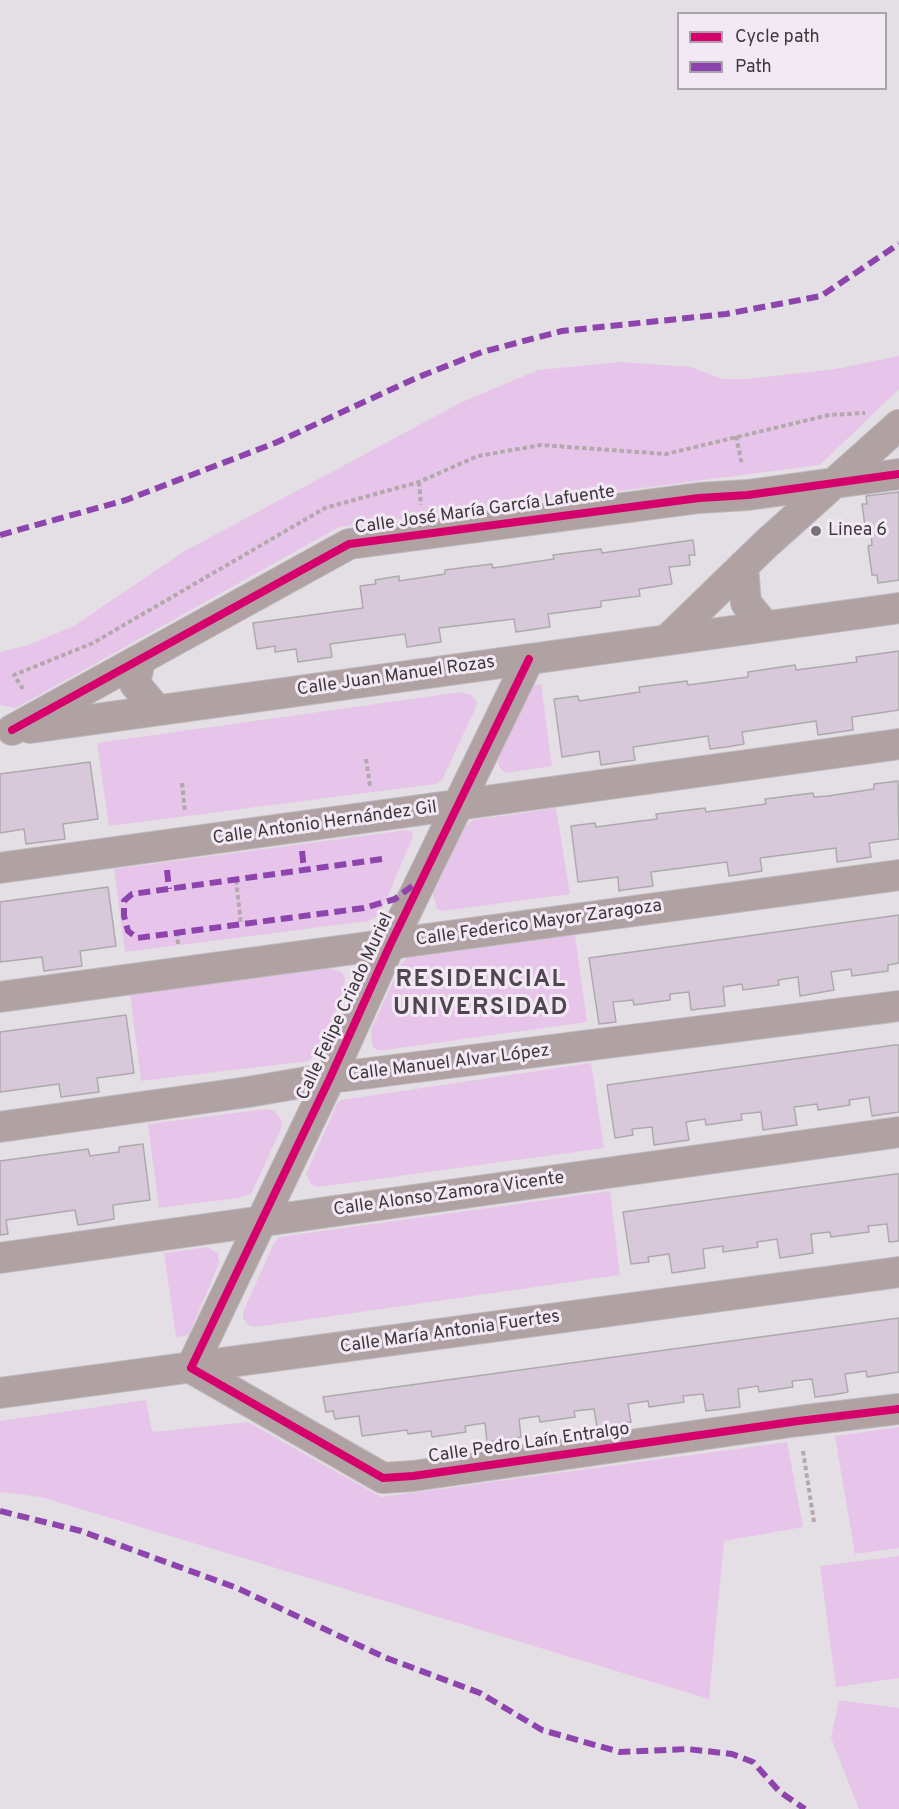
<!DOCTYPE html>
<meta charset="utf-8">
<style>
body{margin:0}
#map{position:relative;width:899px;height:1809px;overflow:hidden;background:#e4dfe4;font-family:Overpass,sans-serif}
canvas{display:block}
.legend{position:absolute;left:677px;top:12px;width:210px;height:78px;box-sizing:border-box;background:#f3e9f4;border:2px solid #aaa3ab;margin:0;padding:8px 10px;list-style:none;font-size:18px;color:#3d393d}
.legend li{display:flex;align-items:center;gap:12px;height:30px}
.legend b{width:30px;border:2px solid #aaa3ab}
</style>
<div id="map">
<canvas width="899" height="1809"></canvas>
<ul class="legend">
<li><b style="height:8px;background:#d6006c"></b>Cycle path</li>
<li><b style="height:8px;background:#8e44ad"></b>Path</li>
</ul>
</div>
<script>
const context = document.querySelector('canvas').getContext('2d');
context.lineJoin = 'round';
function fill(path, color) { context.fillStyle = color; context.fill(path, 'evenodd'); }
function trace(path, color, width, dash) { context.strokeStyle = color; context.lineWidth = width; context.lineCap = dash ? 'butt' : 'round'; context.setLineDash(dash || []); context.stroke(path); }
function drawText(font, color, halo, rows, align = 'center') {
  context.font = font + ' Overpass,sans-serif'; context.lineWidth = 6; context.setLineDash([]); context.textBaseline = 'middle'; context.strokeStyle = halo; context.fillStyle = color; for (const [text, x, y, turn = 0] of rows) {
    context.save(); context.translate(x, y); context.rotate((+turn || 0) * Math.PI / 180); context.textAlign = isNaN(turn) ? turn : align; if (halo) context.strokeText(text, 0, 0); context.fillText(text, 0, 0); context.restore();
  }
}
fill(new Path2D(`
 M899,356V389L820,465L339,527L16,708L0,705V652L28,645L74,626L183,552L460,403L538,370L621,362L691,367L722,379H748L835,369Z
 M541,684L552,766L506,773C498,768 497,764 499,755L530,686Z
 M461,692L471,695L477,702L476,707L442,780L436,784L109,826L97,743Z
 M556,808L570,894L442,911L437,909L433,894L465,827L473,820Z
 M407,830L412,832L413,836L383,908L376,917L368,921L125,952L114,869Z
 M575,935L587,1022L385,1050H377L372,1045L371,1030L401,964L407,958Z
 M327,968L342,972L345,978L344,987C336,1007 325,1049 308,1061L141,1081L130,993Z
 M591,1063L604,1148L319,1187L311,1185L306,1174L337,1104L341,1100Z
 M266,1109L275,1111L281,1120L282,1127L251,1194L238,1198L159,1208L148,1124Z
 M610,1191L620,1275L256,1327L248,1325L243,1318V1312L274,1243L279,1237Z
 M207,1247L218,1253L219,1263L189,1335L176,1337L164,1253Z
 M146,1400L152,1432L248,1422L381,1497L787,1442L803,1527L724,1541L709,1699L41,1497L0,1492V1421Z
 M899,1427V1548L855,1554L835,1436Z
 M899,1556V1678L836,1687L820,1566Z
 M839,1700L899,1708V1809H859L831,1738Z`), '#e7c5ea');
const building = new Path2D(`
 M899,492V580L878,583L877,575H872L868,546L872,545L871,532L866,533L862,504H867L866,496Z
 M693,540L695,555H689L690,565L669,567L672,584L639,589L640,596L601,601V607L548,614L550,627L516,632L514,619L439,628L441,642L407,647L405,634L330,644L332,657L298,662L296,649L275,652V646L257,649L253,623L363,608L360,586L376,584L375,580L399,576V581L445,574V570L492,564L493,568L554,559L553,555L601,549L602,553Z
 M899,651V710L852,717L853,730L818,735L816,721L742,732L744,744L727,747L710,749L708,736L633,747L635,760L601,765L599,751L562,757L554,699L578,696L579,701L640,692L639,687L687,681L688,685L748,677V672L795,665L796,670L842,664L857,662L856,657Z
 M90,762L98,819L63,824L65,839L26,844L24,829L0,833V774Z
 M898,781L899,839L869,843L871,857L837,862L836,848L760,858L762,871L729,876L727,862L651,872L653,886L623,890L619,891L618,877L578,882L571,826L595,823L596,827L641,821L657,819L656,814L705,808L706,812L766,804L765,799L813,793L814,797L828,796L874,789V784Z
 M108,887L116,946L80,951L82,966L44,971L42,957L0,962V902Z
 M899,915V963L888,965V971L852,976L851,969L831,972L834,990L800,996L798,977L778,980L779,985L743,990L742,984L723,987L725,1006L707,1008L691,1010L689,992L670,994V1000L634,1005L633,1000L613,1002L616,1022L599,1024L589,958Z
 M126,1015L134,1073L97,1078L99,1092L61,1097L59,1084L0,1092V1032Z
 M895,1045H899V1112L872,1116L869,1097L849,1100L850,1105L818,1110L817,1104L794,1107L797,1125L763,1130L761,1112L741,1114L742,1120L706,1125L705,1119L686,1122L689,1140L654,1145L652,1127L632,1129L633,1135L615,1138L607,1085Z
 M143,1144L150,1200L113,1205L114,1219L98,1222L78,1225L75,1210L6,1220L8,1234L0,1235V1161L88,1149L90,1156L119,1152V1147Z
 M896,1174H899V1241L889,1242L887,1224L868,1226L869,1232L831,1237L830,1232L811,1234L813,1253L780,1258L777,1239L757,1242L758,1247L723,1252V1246L703,1249L705,1268L672,1273L669,1254L648,1257L649,1262L631,1264L623,1212Z
 M899,1318V1372L867,1377L866,1371L845,1374L848,1392L832,1395L815,1397L812,1379L792,1381L793,1387L759,1392L758,1386L738,1389L740,1407L706,1411L703,1394L683,1396L684,1402L649,1407L648,1401L628,1404L631,1422L622,1423L597,1427L594,1409L574,1411L575,1417L540,1422L539,1416L519,1419L521,1437L487,1442L485,1423L465,1426L466,1432L432,1437L431,1431L408,1434L407,1430L362,1436L359,1416L335,1419L333,1411L326,1412L324,1401L323,1397Z`);
fill(building, '#d8c9da');
trace(building, '#ada9ad', 1.5);
const street = new Path2D(`
 M743,566L746,603L765,626
 M668,639L766,544L899,425
 M529,659L390,945L330,1078L191,1368L383,1478L413,1476L798,1421L899,1409
 M140,660L135,684L157,710
 M30,728L899,608
 M12,730L349,544L699,498L748,495L899,474
 M0,868L899,744
 M0,997L899,875
 M0,1127L248,1092L330,1078L899,1006
 M0,1258L899,1132
 M0,1393L899,1272`);
trace(street, '#bebbbe', 32);
trace(new Path2D(`
 M736,436L742,465
 M419,482L421,505
 M23,689L14,675L93,643L325,508L419,482L478,456L541,445L666,454L829,415L865,413
 M366,759L370,786
 M182,783L185,812
 M236,880L241,924
 M177,932L178,944
 M803,1451L814,1522`), '#b3a8ab', 4, [4.5, 3]);
trace(street, '#b0a1a3', 30);
trace(new Path2D(`
 M0,535L126,500L275,443L416,378L482,352L562,331L726,314L821,296L899,244
 M302,851L304,870
 M382,859L132,894L124,901V916L128,931L137,938L364,908L395,899L416,883
 M167,870L169,889
 M0,1511L81,1531L237,1588L384,1657L480,1693L542,1730L620,1752L687,1749L732,1754L753,1762L780,1792L805,1809`), '#8e44ad', 6, [12, 6]);
trace(new Path2D(`
 M529,659L390,945L330,1078L191,1368L383,1478L413,1476L798,1421L899,1409
 M12,730L349,544L699,498L748,495L899,474`), '#d6006c', 8);
for (const [x, y, r, color] of [
 [816,531,6,"#777377"]
]) { const dot = new Path2D(); dot.arc(x, y, r, 0, 2 * Math.PI); context.fillStyle = color; context.fill(dot); trace(dot, '#f3e9f4', 2); }
drawText('18px', '#3d393d', '#f3e9f4', [
 ["Calle José María García Lafuente",485,511,-8],
 ["Calle Juan Manuel Rozas",396,677,-8],
 ["Calle Antonio Hernández Gil",325,824,-8],
 ["Calle Federico Mayor Zaragoza",539,924,-8],
 ["Calle Felipe Criado Muriel",346,1007,-65],
 ["Calle Manuel Alvar López",449,1064,-7],
 ["Calle Alonso Zamora Vicente",449,1195,-8],
 ["Calle María Antonia Fuertes",450,1333,-8],
 ["Calle Pedro Laín Entralgo",529,1444,-8]
]);
drawText('18px', '#3d393d', '#f3e9f4', [
 ["Linea 6",828,531]
], 'left');
context.letterSpacing = '1.5px';
drawText('bold 24px', '#4f4750', '#f3e9f4', [
 ["RESIDENCIAL",481,981],
 ["UNIVERSIDAD",481,1009]
]);
context.letterSpacing = '0px';
</script>
